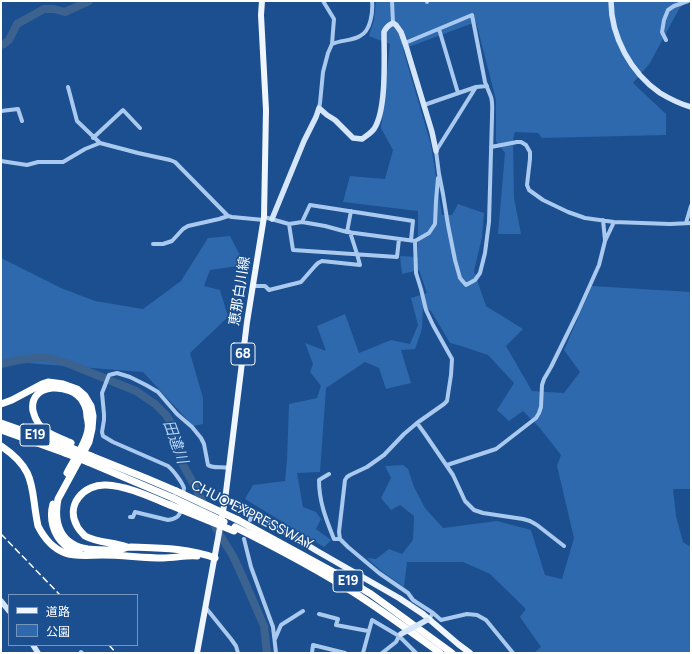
<!DOCTYPE html>
<meta charset="utf-8">
<style>
body{margin:0}
#map{position:relative;width:692px;height:654px;overflow:hidden;background:#1b4f8f;font-family:Figtree,"Noto Sans JP",sans-serif}
canvas{display:block}
.frame{position:absolute;inset:0;border:2px solid #fff;pointer-events:none}
.legend{position:absolute;left:8px;top:594px;width:130px;height:52px;box-sizing:border-box;background:#1b4f8f;border:1px solid #7695bc;margin:0;padding:5px 7px;list-style:none;font-size:12px;color:#fff}
.legend li{display:flex;align-items:center;gap:8px;height:20px}
.legend b{width:20px;border:1px solid #7695bc}
</style>
<div id="map">
<canvas width="692" height="654"></canvas>
<div class="frame"></div>
<ul class="legend">
<li><b style="height:5px;background:#f0f6ff"></b>道路</li>
<li><b style="height:11px;background:#2e69ad"></b>公園</li>
</ul>
</div>
<script>
const context = document.querySelector('canvas').getContext('2d');
context.lineJoin = 'round';
function fill(path, color) { context.fillStyle = color; context.fill(path, 'evenodd'); }
function trace(path, color, width, dash) { context.strokeStyle = color; context.lineWidth = width; context.lineCap = dash ? 'butt' : 'round'; context.setLineDash(dash || []); context.stroke(path); }
function drawText(font, color, halo, rows, align = 'center') {
  context.font = font + ' Figtree,"Noto Sans JP",sans-serif'; context.lineWidth = 3; context.setLineDash([]); context.textBaseline = 'middle'; context.strokeStyle = halo; context.fillStyle = color; for (const [text, x, y, turn = 0] of rows) {
    context.save(); context.translate(x, y); context.rotate((+turn || 0) * Math.PI / 180); context.textAlign = isNaN(turn) ? turn : align; if (halo) context.strokeText(text, 0, 0); context.fillText(text, 0, 0); context.restore();
  }
}
fill(new Path2D(`
 M376,1H687L679,9L650,63L633,83L666,114V135L542,138L538,133L515,132L513,139L514,198L521,234H498L505,153L496,141V100L476,22L403,49L431,145L442,215H452L458,204L484,213L482,237L474,271L486,306L523,329L506,346L532,391L564,393L580,372L564,350L592,286L691,292V489H673L676,516L683,542L691,547V653H535V652L541,647L520,617L526,609L490,574L463,562H407L404,587L380,570L367,558L376,559L389,549L402,554L413,540L414,516L400,505L391,510L381,498L391,478L385,466L403,465L408,469L414,487L425,508L443,528L497,521L531,530L545,575L562,579L574,538L557,466L561,455L539,427L523,411L509,421L497,410L514,383L488,355L461,346L450,343L431,311L423,308L422,329L415,349L401,350L411,383L386,389L379,368L365,362L326,388L320,472L297,473L303,507L316,512L321,519L316,529L331,540L324,547L245,499L253,485L285,481L287,460L289,404L317,398L321,386L310,372L313,364L305,343L326,351L317,326L345,314L359,353L391,340L410,344L418,325L411,298L427,293L419,270L402,274L400,256L418,257V211L343,202L350,176L385,179L393,150L381,128L390,44L369,36L374,20Z
 M230,236L245,265L210,270L204,286L220,290L228,317L190,353L203,398V424L193,426L143,372L1,361V258L61,288L95,301L143,309L181,281L208,238Z`), '#2e69ad');
trace(new Path2D(`
 M1,45L4,44L9,40L17,24L44,9H54L65,12L89,1
 M1,364L19,360L34,358H48L67,363L136,391L155,404L166,415L173,426L181,461L194,485L217,530L233,556L244,580L264,626L267,653`), '#3c6290', 8);
trace(new Path2D(`
 M392,1L393,23
 M427,1V2
 M439,29L458,93
 M666,40L662,32L664,20L668,10L674,6L688,1
 M405,43L472,15L485,82C487,87 489,92 491,97C493,103 492,110 492,117L489,222L485,253L480,273L475,280L466,285L460,278L455,260L448,225L443,194L439,174L436,151L476,87
 M332,44C341,40 352,41 360,36C371,31 373,11 372,1
 M68,87L77,121L100,143
 M424,105L476,87L487,86
 M319,108L320,103L323,72L328,53L332,44L334,19L323,1
 M1,111L18,109L22,121
 M93,138L123,110L140,128
 M491,147L517,142H521L526,145L530,152V159L527,185L529,190L543,200L568,212L585,218L614,222L670,224L691,223
 M1,161L27,165L38,162H63L85,149L100,143L138,153L170,160L175,162L228,216L232,217L264,220
 M264,217L289,224L302,222L325,226L347,232L415,241L429,233L435,224L436,201L438,178
 M603,220L605,240
 M302,222L310,205L413,221L411,240
 M686,223L691,206
 M289,224L293,250L397,257L399,239
 M347,232L351,211
 M415,241L416,273L421,289L426,310L433,325L452,359L451,375L447,401L444,404L417,423L404,434L384,455L367,467L350,475L347,477L345,480L339,532L340,539L348,547L379,573L408,593L413,600L433,613L429,619
 M153,244H163L172,241L183,229L188,226L219,219L228,216
 M253,286H265L269,290L301,282L315,266L318,263L322,261L360,265L357,254L350,232
 M417,423L425,434L453,475L465,501L474,510L483,513L523,519L530,521L537,525L564,546
 M447,465L496,449L536,418L539,413L541,407L542,385L544,379L551,367L578,312L599,265L605,241L614,222
 M329,474L319,480C319,502 326,519 334,539H340
 M183,495C183,493 184,489 184,488C182,482 173,470 168,466L113,442L103,436L102,432L104,420V414L102,393L109,375L117,373L130,377L146,385L158,392L177,414L192,427L201,438L204,444L208,465C214,469 222,466 229,468
 M130,517H133L135,512L168,520C175,519 180,517 181,509
 M250,520L253,512
 M244,539L251,567L273,627L276,653
 M206,608L231,639L236,646L238,653
 M433,613L441,620L467,614L477,615L486,620L513,653
 M319,614L338,619L336,625L368,631
 M275,639L281,625L303,611
 M81,652L82,653
 M312,653L313,645L345,653
 M363,653L372,620L399,636L416,653
 M382,653L396,642L399,636`), '#a9c9ee', 4);
trace(new Path2D(`
 M611,1C611,37 631,73 660,93C670,99 680,104 691,107
 M272,219L304,141L316,117L319,108L327,115L335,120L353,138L362,139C366,136 371,133 374,129C387,109 384,56 384,32C386,27 389,25 393,23L396,25L401,32L406,46L432,132L436,151
 M1,601L9,611
 M33,645L38,653`), '#d6e6fa', 5.5);
trace(new Path2D(`
 M225,500L238,504L253,512L317,551L399,598L423,614L458,644L470,653
 M197,653L225,500L247,322L264,217L266,110L261,15L262,1`), '#f0f6ff', 6);
trace(new Path2D(`
 M1,404L12,400L42,384L48,382L56,383L63,384L77,389L85,396L91,406L93,416L92,429L89,442L58,499C53,524 61,545 88,549C97,550 107,550 116,550C121,550 125,547 131,547C159,548 188,548 215,558
 M1,423L69,447
 M1,430L65,453
 M1,446C38,471 30,488 38,526C44,538 52,548 65,553C76,557 90,555 102,555C122,555 143,558 163,558C175,558 186,555 197,556
 M91,456L148,479L176,491
 M88,462L173,498
 M67,473C73,461 87,442 88,429C89,425 88,421 87,417C87,412 86,407 83,402C72,382 28,382 33,411C35,419 40,427 46,431C53,436 63,439 71,443
 M53,504C49,518 53,535 65,545C70,549 75,551 81,555
 M238,520L339,575L371,594L452,653
 M235,527C275,547 315,568 353,592C383,611 411,632 440,653
 M127,547C113,542 98,543 85,536C82,533 79,530 77,526C65,505 84,484 106,485C128,486 150,497 170,505`), '#fff', 7);
trace(new Path2D(`
 M1,534L60,595
 M109,645L116,653`), '#fff', 1.5, [7, 3]);
trace(new Path2D(`
 M401,634L427,620`), '#d6e6fa', 5.5);
trace(new Path2D(`
 M69,447L91,456
 M65,453L88,462
 M176,491L238,520
 M173,498L224,522
 M170,505L234,531`), '#fff', 7);
for (const [x, y, w] of [
 [243,354,24],
 [35,435,30],
 [348,581,30]
]) { const box = new Path2D(); box.roundRect(x - w / 2, y - 11, w, 22, 3); context.fillStyle = '#1b4f8f'; context.fill(box); trace(box, '#fff', 1); }
drawText('bold 13px', '#fff', null, [
 ["68",243,354],
 ["E19",35,435],
 ["E19",348,581]
]);
drawText('14px', '#fff', '#1b4f8f', [
 ["恵那白川線",240,291,-81],
 ["CHUO EXPRESSWAY",252,515,27]
]);
drawText('italic 15px', '#b5d3f5', '#1b4f8f', [
 ["田違川",175,442,70]
]);
</script>
